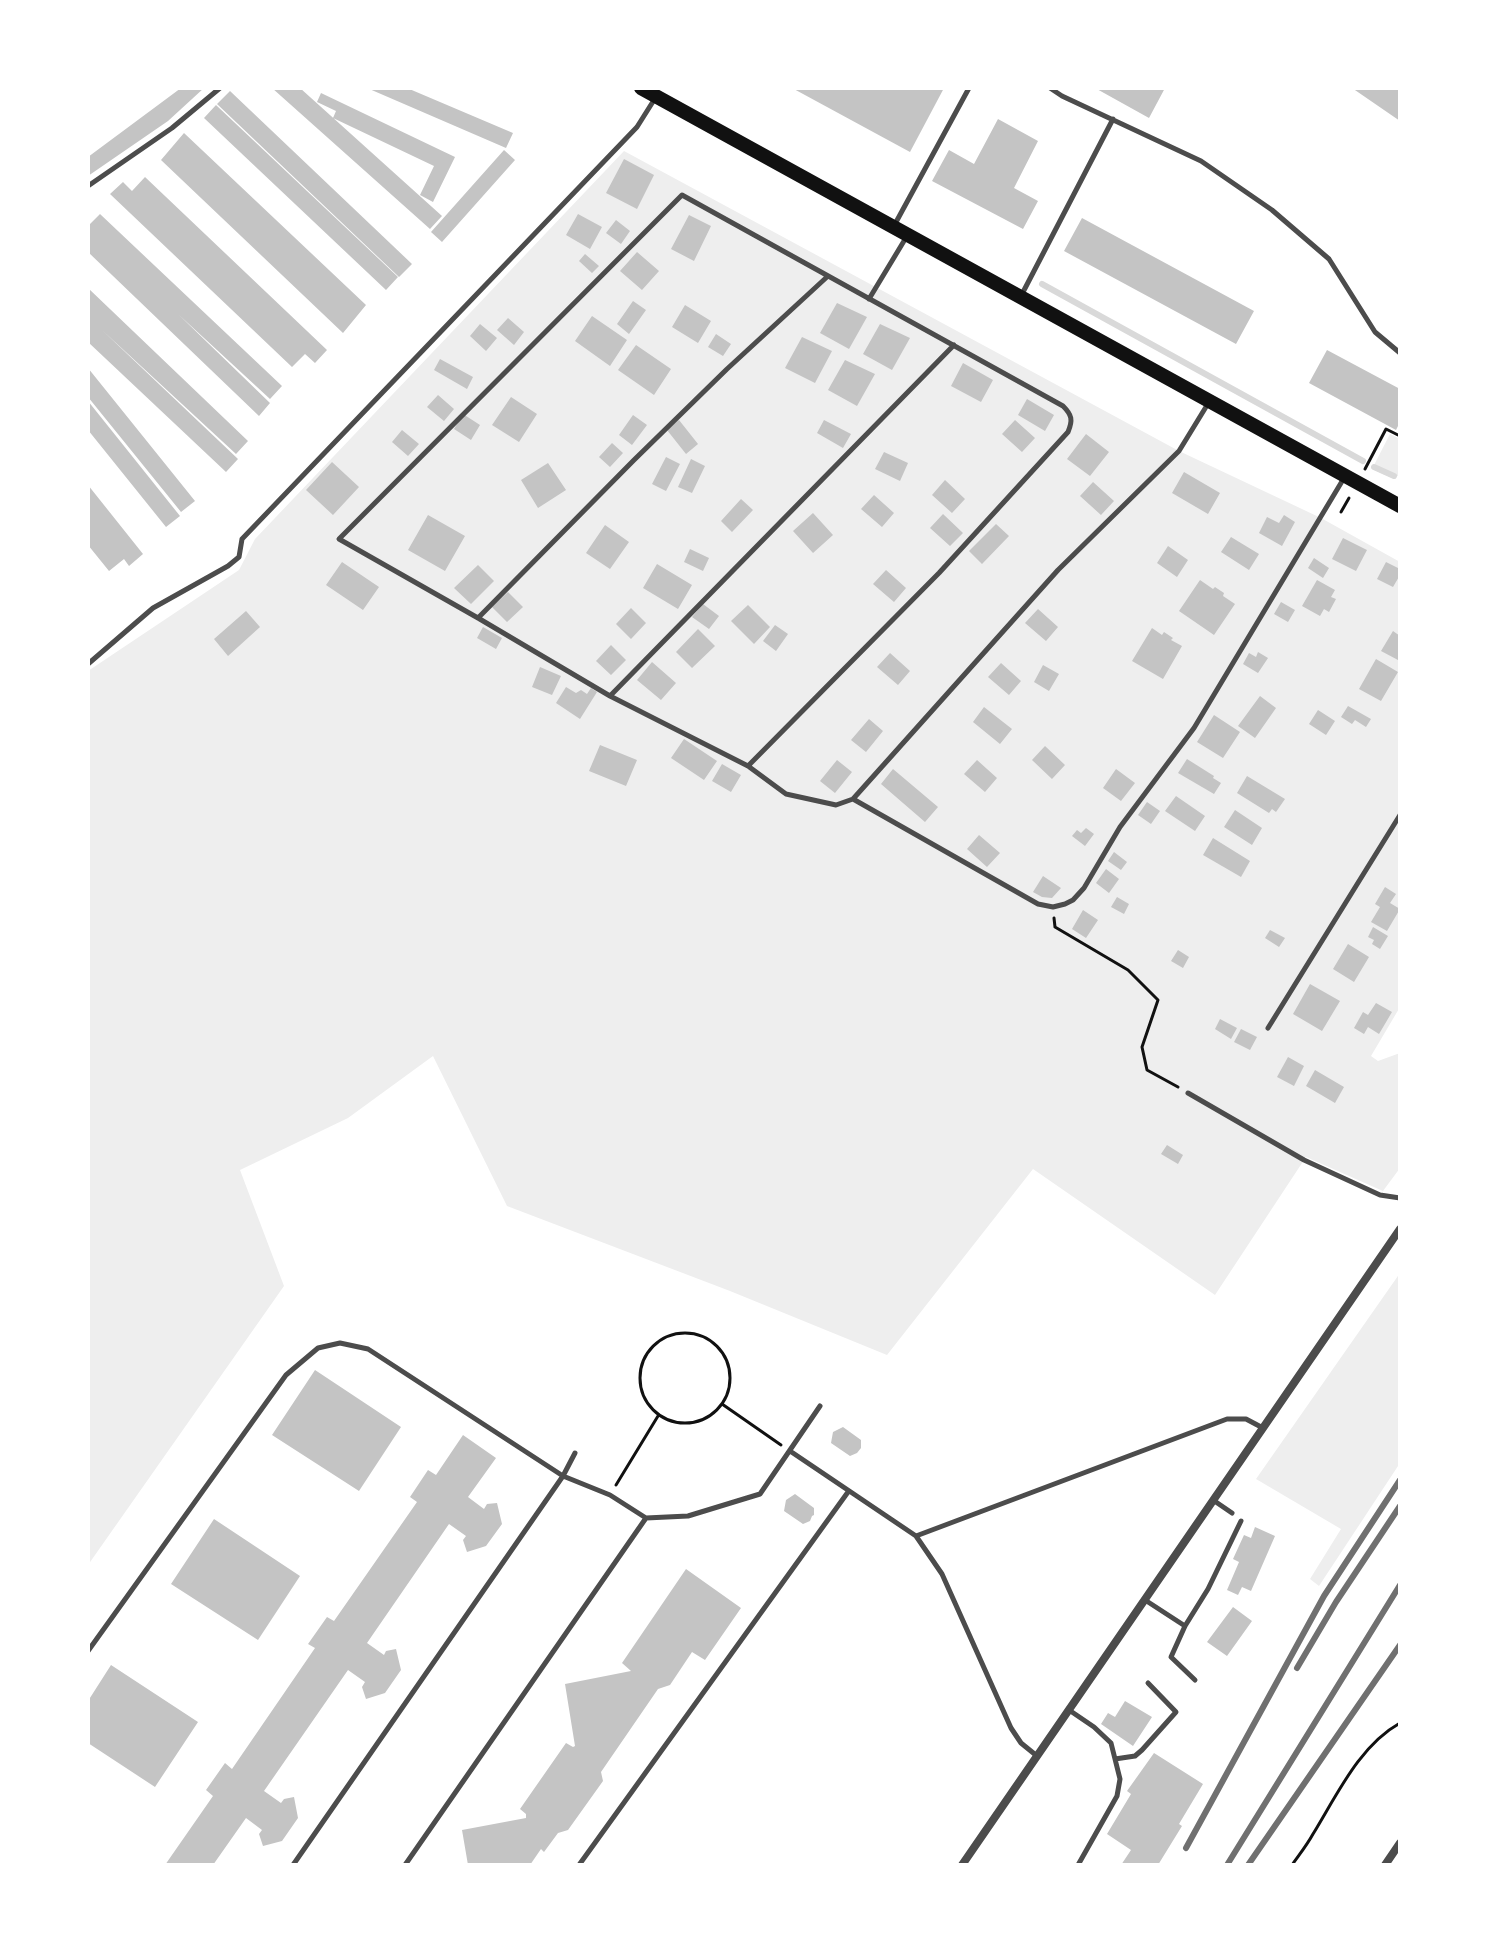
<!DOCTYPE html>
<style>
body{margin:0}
#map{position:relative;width:1488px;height:1953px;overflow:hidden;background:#fff;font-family:"PT Sans Narrow",sans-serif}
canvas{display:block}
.frame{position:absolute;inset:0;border:90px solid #fff;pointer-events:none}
</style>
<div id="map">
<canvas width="1488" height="1953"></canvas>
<div class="frame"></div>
</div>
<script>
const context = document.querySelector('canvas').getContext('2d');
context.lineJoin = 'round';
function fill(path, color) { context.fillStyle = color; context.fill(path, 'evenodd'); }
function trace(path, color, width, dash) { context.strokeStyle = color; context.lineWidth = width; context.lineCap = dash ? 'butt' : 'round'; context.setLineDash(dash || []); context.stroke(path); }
fill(new Path2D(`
 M624,151L1179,451L1321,518L1400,562V1007L1371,1056L1378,1061L1400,1053V1168L1383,1191L1306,1157L1215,1295L1033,1169L887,1355L730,1291L507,1206L433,1056L348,1118L240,1170L284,1286L88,1565V671L239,570L255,539Z
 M1390,434L1400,439V474L1394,479L1372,469Z
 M1400,1273V1463L1319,1586L1310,1579L1341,1529L1256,1479Z`), '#eee');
trace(new Path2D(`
 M1042,284L1363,461
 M1374,467L1394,476`), '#d9d9d9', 6);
fill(new Path2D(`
 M181,88H204L168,121L88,176V157Z
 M272,88H300L442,216L430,229Z
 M367,88H407L513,133L506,148Z
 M792,88H944L910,152Z
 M1095,88H1165L1149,118Z
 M1352,88H1400V121Z
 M230,91L412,264L399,277L217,104Z
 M321,93L455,157L433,202L420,195L434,166L333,118L336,111L317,102Z
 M216,105L398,277L386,290L204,118Z
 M998,119L1038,141L1014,188L1038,201L1023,229L932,181L949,150L974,164Z
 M184,133L366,305L343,333L161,160Z
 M504,150L515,160L442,242L431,232Z
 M624,159L654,175L637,209L606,193Z
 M145,177L327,350L315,363L305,354L292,367L110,194L123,182L132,191Z
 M100,214L282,386L270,399L178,314L270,403L259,416L88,252V226Z
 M578,214L602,227L590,249L566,235Z
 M689,215L711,226L694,261L671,249Z
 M1082,218L1254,311L1236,344L1064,251Z
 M616,220L630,231L621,244L606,233Z
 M637,252L659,271L642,290L620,271Z
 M585,254L599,266L592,273L579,261Z
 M88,288L248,441L236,454L102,330L238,459L226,472L88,342Z
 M633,301L646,310L629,334L617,324Z
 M837,303L867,317L849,349L820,333Z
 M685,305L711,321L698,343L672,327Z
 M592,316L627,340L610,366L575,341Z
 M508,318L524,332L514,345L497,330Z
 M480,324L497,338L486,351L470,336Z
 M880,324L910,338L892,370L863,354Z
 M716,334L731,344L723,356L708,347Z
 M802,337L832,351L815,383L785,368Z
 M636,345L671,369L654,395L618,370Z
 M1327,350L1400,389V422L1396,430L1309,383Z
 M440,359L473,377L467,389L434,370Z
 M845,360L875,374L857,406L828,390Z
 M963,363L993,380L981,402L951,386Z
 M88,368L195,501L181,512L88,397Z
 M438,395L454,409L444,421L427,407Z
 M511,397L537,414L519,442L492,425Z
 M1027,399L1054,415L1045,431L1018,415Z
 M88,401L180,516L166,527L88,430Z
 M463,414L480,425L471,440L454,429Z
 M633,415L647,425L632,445L619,435Z
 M679,420L698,444L686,454L667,430Z
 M824,420L851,434L843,448L817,433Z
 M1015,420L1035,438L1022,452L1002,434Z
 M402,430L419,444L408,456L392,442Z
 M1086,434L1109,452L1090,476L1067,459Z
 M612,443L623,453L610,467L599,457Z
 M884,452L908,463L900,481L875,469Z
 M666,457L680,464L666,491L652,484Z
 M691,459L705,466L692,493L678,487Z
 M332,462L359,487L333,515L306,490Z
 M548,463L566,490L538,508L521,480Z
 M1184,472L1220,493L1208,514L1172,493Z
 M945,480L965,499L952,513L932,495Z
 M1093,482L1114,501L1101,515L1080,496Z
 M88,485L143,554L129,566L124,559L109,571L88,545Z
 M874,495L894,513L882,527L861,509Z
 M741,499L753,510L732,532L721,521Z
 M813,513L833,535L813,553L793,531Z
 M943,514L963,533L950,546L930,528Z
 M428,515L465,536L445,571L408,550Z
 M1284,515L1295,522L1282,546L1259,533L1267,517L1279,523Z
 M996,524L1009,536L982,564L969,551Z
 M605,525L629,542L610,569L586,553Z
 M1231,537L1259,554L1249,570L1221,552Z
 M1343,538L1367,550L1356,571L1332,559Z
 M1168,546L1188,560L1177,577L1157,563Z
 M690,549L709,558L703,571L684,562Z
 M1314,558L1329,568L1323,578L1308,568Z
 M342,562L379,587L363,610L326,585Z
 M1386,562L1400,569V575L1393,587L1377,579Z
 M657,564L692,585L678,609L643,588Z
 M478,565L494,581L471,604L454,588Z
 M886,570L906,588L894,602L873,584Z
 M1200,580L1213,589L1215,587L1224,593L1223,596L1235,604L1214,635L1179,611Z
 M1317,580L1335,590L1331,597L1336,599L1329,612L1324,609L1320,616L1302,606Z
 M508,592L523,607L507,622L492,607Z
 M1281,602L1295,610L1288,622L1274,614Z
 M703,604L719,616L709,629L692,617Z
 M748,605L770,627L754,644L731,621Z
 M631,608L646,623L631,639L616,624Z
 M1038,609L1058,627L1046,641L1025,623Z
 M246,611L260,627L228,656L214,639Z
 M775,625L788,634L776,651L763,641Z
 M483,627L502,638L496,649L477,638Z
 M1152,628L1162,635L1164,632L1173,638L1171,640L1182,646L1163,679L1132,661Z
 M698,629L715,646L692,668L676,652Z
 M1393,631L1400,636V656L1398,660L1381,651Z
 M611,645L626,660L611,675L596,661Z
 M1258,652L1268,658L1258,673L1243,664L1249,653L1256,657Z
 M890,653L910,671L898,685L877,667Z
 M1376,659L1398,672L1381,701L1359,689Z
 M652,662L676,683L661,700L637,680Z
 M1001,663L1021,681L1009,695L988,677Z
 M1043,665L1059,674L1049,691L1034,682Z
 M540,667L561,676L552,695L532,687Z
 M566,687L576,693L581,690L587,694L591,688L597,692L580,719L556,703Z
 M1260,696L1276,708L1255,738L1238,726Z
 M1348,706L1371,719L1366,727L1355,720L1352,724L1341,717Z
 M984,707L1012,729L1000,744L973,722Z
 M1318,710L1335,721L1326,735L1309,724Z
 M1214,715L1240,732L1223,758L1197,742Z
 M869,719L883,731L866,752L851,740Z
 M684,739L717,761L704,780L671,758Z
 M600,745L637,760L626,786L589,771Z
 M1045,746L1065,765L1052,779L1032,760Z
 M1187,759L1214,776L1213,778L1221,783L1214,794L1178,773Z
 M837,760L852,772L835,793L820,781Z
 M977,760L997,778L985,792L964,774Z
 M722,764L741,775L731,792L712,781Z
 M893,769L938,807L925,822L881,784Z
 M1116,769L1135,783L1121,801L1103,788Z
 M1247,776L1285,799L1276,812L1272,809L1269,813L1237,793Z
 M1176,796L1205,816L1195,831L1165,811Z
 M1147,802L1160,811L1151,824L1138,815Z
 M1235,810L1262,828L1252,845L1224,827Z
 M1086,828L1094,834L1085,846L1072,836L1077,830L1081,833Z
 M979,835L1000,853L987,867L967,849Z
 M1213,838L1250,861L1241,877L1203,855Z
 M1114,852L1127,862L1121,870L1108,861Z
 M1106,869L1119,879L1109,893L1096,883Z
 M1043,876L1061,888L1052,898L1042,897L1033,892Z
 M1385,887L1396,894L1390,903L1400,909L1387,931L1371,922L1380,907L1375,904Z
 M1117,897L1129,904L1124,914L1111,907Z
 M1083,910L1098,920L1086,938L1072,929Z
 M1373,927L1388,936L1380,949L1372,944L1374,940L1368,937Z
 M1270,930L1285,938L1279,947L1265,938Z
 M1348,944L1369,957L1354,982L1333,969Z
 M1178,950L1189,957L1183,968L1171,961Z
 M1310,984L1340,1001L1322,1031L1293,1014Z
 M1376,1003L1392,1012L1379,1034L1368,1027L1364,1034L1354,1028L1363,1012L1368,1015Z
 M1220,1019L1237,1028L1231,1039L1215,1029Z
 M1241,1029L1257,1037L1250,1050L1234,1042Z
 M1288,1057L1304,1066L1294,1086L1277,1077Z
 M1315,1070L1344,1087L1335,1103L1306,1086Z
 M1167,1145L1183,1155L1178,1164L1161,1154Z
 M315,1370L401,1427L359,1491L272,1435Z
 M843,1427L861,1440V1448L857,1453L850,1456L831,1443L833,1432Z
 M463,1435L496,1458L468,1497L484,1509L487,1504L497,1503L502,1524L486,1546L467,1552L463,1540L466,1536L449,1524L367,1643L384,1655L386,1651L396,1649L401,1670L385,1693L366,1699L362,1687L365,1682L348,1670L264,1791L281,1803L284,1799L294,1797L298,1818L282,1841L263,1846L259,1834L262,1830L246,1818L213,1865H165L213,1796L206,1790L225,1763L232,1769L315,1648L308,1644L327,1617L334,1621L417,1502L410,1497L428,1470L436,1475Z
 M795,1494L814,1508V1515L812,1516L810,1521L803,1524L784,1511L786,1500Z
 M214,1519L300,1576L258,1640L171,1584Z
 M1255,1527L1275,1536L1251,1591L1242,1587L1238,1595L1227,1590L1239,1562L1233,1559L1244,1535L1251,1538Z
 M686,1569L741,1608L705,1660L692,1652L670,1685L658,1689L601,1772L603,1781L568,1830L558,1833L544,1852L541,1849L530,1865H468L462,1830L526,1818V1814L520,1809L566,1743L573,1747L575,1746L565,1684L631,1671L622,1663Z
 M1233,1607L1252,1621L1227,1656L1207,1642Z
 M111,1665L198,1722L155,1787L88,1743V1701Z
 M1125,1701L1152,1717L1133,1746L1101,1724L1108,1713L1115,1717Z
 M1154,1753L1203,1784L1179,1824L1182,1826L1158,1865H1121L1131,1850L1107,1834L1131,1794L1127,1791Z`), '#c4c4c4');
trace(new Path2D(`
 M1365,469L1386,429L1400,436
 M1341,512L1349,498
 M1054,918L1055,927L1128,970L1158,1000L1142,1047L1147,1070L1178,1087
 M640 1378a45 45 0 1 1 90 0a45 45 0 1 1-90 0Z
 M722,1404L781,1445
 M616,1485L658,1416
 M1292,1865C1299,1855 1307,1845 1313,1834C1337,1795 1359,1746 1400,1723`), '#111', 3);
trace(new Path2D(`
 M1050,88L1062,96L1201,161L1272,210L1329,259L1375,332L1400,353
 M88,186L172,128L220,88
 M895,224L969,88
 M1021,296L1113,119
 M869,299L907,236
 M478,618L634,460L727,369L828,276
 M88,664L153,608L228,566L239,557L242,539L637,127L654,100
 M610,696L954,345
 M748,766L939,573L1068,432C1073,420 1072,415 1063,406L682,195L339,539L478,618L610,696L748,766L786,794L836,805L853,799L1038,904L1053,907L1065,904L1073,900L1084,888L1120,827L1194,728L1344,478
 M853,799L1058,570L1179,451L1209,402
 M1268,1028L1400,815
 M1188,1093L1304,1160L1380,1195L1400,1198
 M790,1451L916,1536L1227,1419H1246L1263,1428
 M1213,1500L1232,1513
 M916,1536L942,1574L1011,1728L1021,1743L1037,1756
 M1145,1600L1185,1626L1208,1589L1241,1521
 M1185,1626L1171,1657L1195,1680
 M88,1651L286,1375L318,1348L340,1343L368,1349L563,1476L610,1495L646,1518L688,1516L760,1494L820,1406
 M1069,1710L1094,1727L1111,1743L1120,1779L1117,1796L1078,1865
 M1115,1759L1135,1756L1142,1750L1176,1712L1148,1683
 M293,1865L563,1476L575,1453
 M405,1865L646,1518
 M579,1865L848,1492`), '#4c4c4c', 5);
trace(new Path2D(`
 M962,1865L1400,1229
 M1385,1865L1400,1843`), '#4c4c4c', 8);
trace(new Path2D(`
 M641,88L1400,506`), '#111', 14);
trace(new Path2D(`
 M1297,1668L1336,1602L1400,1506
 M1186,1848L1324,1596L1400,1480
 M1227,1865L1400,1585
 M1248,1865L1400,1645`), '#707070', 6);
</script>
